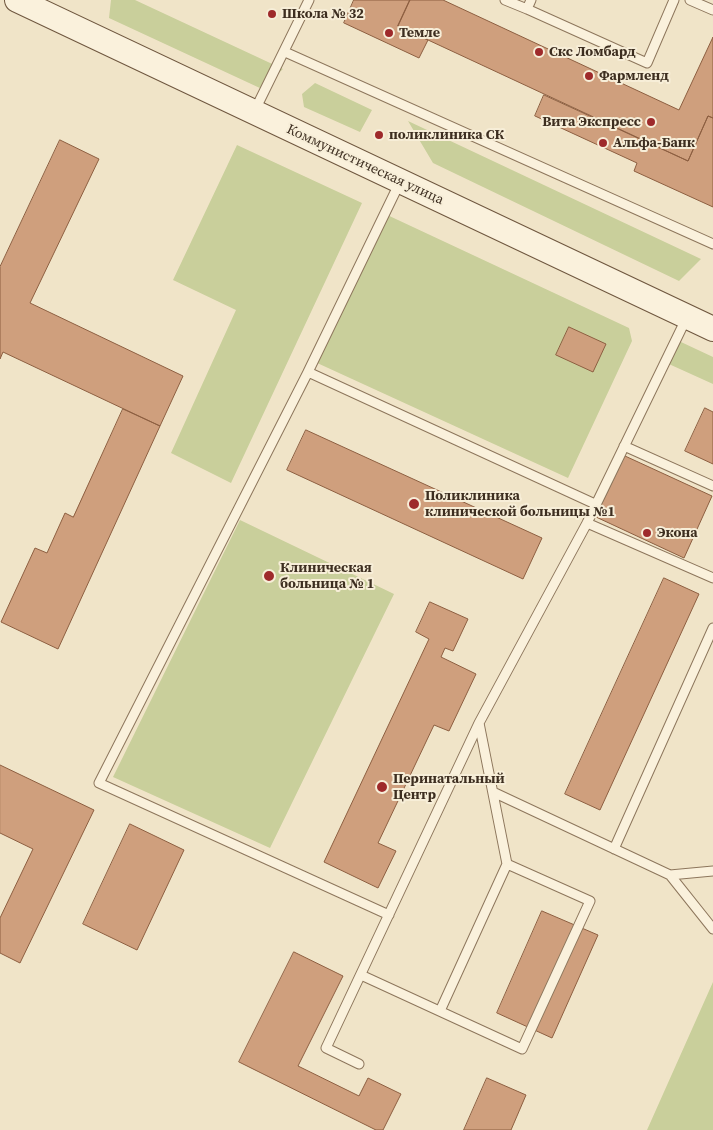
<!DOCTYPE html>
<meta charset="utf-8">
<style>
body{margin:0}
canvas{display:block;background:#f0e4c8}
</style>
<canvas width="713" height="1130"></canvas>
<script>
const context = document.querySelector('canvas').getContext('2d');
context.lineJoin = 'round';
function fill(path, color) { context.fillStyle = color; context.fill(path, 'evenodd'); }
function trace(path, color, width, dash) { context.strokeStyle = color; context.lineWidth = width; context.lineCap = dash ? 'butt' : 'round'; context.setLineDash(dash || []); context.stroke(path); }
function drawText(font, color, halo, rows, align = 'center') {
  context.font = font + ' "Source Serif 4",serif'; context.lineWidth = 4; context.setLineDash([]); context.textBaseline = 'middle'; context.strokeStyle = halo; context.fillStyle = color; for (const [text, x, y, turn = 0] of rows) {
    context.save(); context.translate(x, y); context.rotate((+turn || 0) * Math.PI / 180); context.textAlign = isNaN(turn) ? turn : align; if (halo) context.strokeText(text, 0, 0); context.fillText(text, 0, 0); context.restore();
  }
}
fill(new Path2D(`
 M111,0H135L283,69L262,89L109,18Z
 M315,83L372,110L360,132L304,107L302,94Z
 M408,121L701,259L679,281L433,163Z
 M237,145L362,203L231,483L171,453L236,310L173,280Z
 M383,213L629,328L632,341L568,478L315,362Z
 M681,342L713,357V384L660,360L668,349Z
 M240,520L394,594L270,848L113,777Z
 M713,982V1130H647Z`), '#c9cf9b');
const building = new Path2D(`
 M354,0H410L398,26L428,40L419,58L344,23Z
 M410,0H443L679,110L713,37V118L708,116L688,161L398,26Z
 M544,95L688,161L708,116L713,118V207L634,171L637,163L535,116Z
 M60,140L99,159L30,303L183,376L160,426L3,352L0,359V267Z
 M569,327L606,344L593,372L556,355Z
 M705,408L713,412V464L685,451Z
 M123,409L160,426L58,649L1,622L35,548L47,553L65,513L73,517Z
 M306,430L542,538L523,579L287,470Z
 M625,456L712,496L684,558L596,517Z
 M664,578L699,594L600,810L565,794Z
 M430,602L468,619L453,651L445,648L441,657L476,674L449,731L434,725L378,843L396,851L378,888L324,862L429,639L416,632Z
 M0,765L94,810L20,963L0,953V918L33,849L0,833Z
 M130,824L184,850L137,950L83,924Z
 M542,911L598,935L552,1038L497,1013Z
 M294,952L343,976L298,1066L359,1096L368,1078L401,1094L383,1130H376L239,1062Z
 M487,1078L526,1095L511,1130H464Z`);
fill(building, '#cf9f7d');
trace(building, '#8d5f41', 1);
const service = new Path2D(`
 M505,0L527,9L531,0
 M690,0L713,10
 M527,9L647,63L674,0
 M285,52L713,244
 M254,112L309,0
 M400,182L308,372L595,504
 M308,372L99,783L389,915
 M624,446L713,486
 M587,523L713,578
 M493,792L670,875L713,929
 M614,849L713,628
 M670,875L713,871
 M361,975L522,1049L590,901L507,864
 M440,1011L507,864L479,723
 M359,1064L326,1048L479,723L587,523L687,317`);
const secondary = new Path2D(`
 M17,0L713,329`);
trace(service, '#8d765c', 11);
trace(secondary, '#6f573f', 26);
trace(service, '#faf1dc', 9);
trace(secondary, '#faf1dc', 24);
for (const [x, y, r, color] of [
 [272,14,5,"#9e2a2b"],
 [389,33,5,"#9e2a2b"],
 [539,52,5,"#9e2a2b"],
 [589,76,5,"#9e2a2b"],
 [651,122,5,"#9e2a2b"],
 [379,135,5,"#9e2a2b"],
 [603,143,5,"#9e2a2b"],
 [414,504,6,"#9e2a2b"],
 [647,533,5,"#9e2a2b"],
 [269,576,6,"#9e2a2b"],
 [382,787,6,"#9e2a2b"]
]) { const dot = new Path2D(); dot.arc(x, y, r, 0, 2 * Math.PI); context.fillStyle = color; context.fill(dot); trace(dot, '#f7eed8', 2); }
drawText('bold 14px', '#3d2e20', '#f7eed8', [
 ["Школа № 32",282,14],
 ["Темле",399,33],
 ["Скс Ломбард",549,52],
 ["Фармленд",599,76],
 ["Вита Экспресс",641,122,"right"],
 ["поликлиника СК",389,135],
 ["Альфа-Банк",613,143],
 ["Поликлиника",425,496],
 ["клинической больницы №1",425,512],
 ["Экона",657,533],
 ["Клиническая",280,568],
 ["больница № 1",280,584],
 ["Перинатальный",393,779],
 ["Центр",393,795]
], 'left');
drawText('14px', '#3d2e20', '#f7eed8', [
 ["Коммунистическая улица",365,165,25]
]);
</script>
